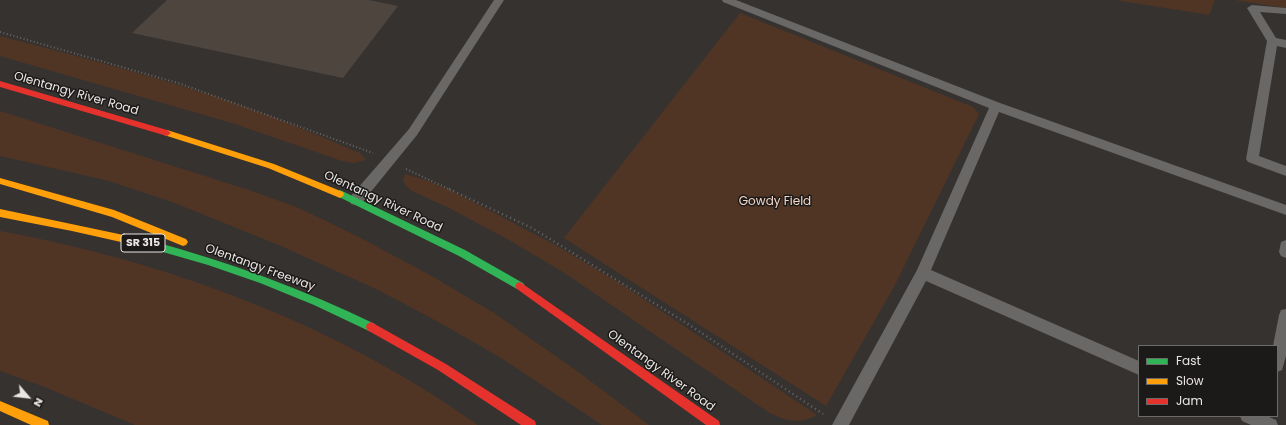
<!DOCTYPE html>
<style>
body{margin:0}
#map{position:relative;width:1286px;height:425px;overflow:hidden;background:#353230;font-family:Poppins,sans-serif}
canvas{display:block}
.legend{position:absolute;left:1138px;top:345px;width:140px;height:72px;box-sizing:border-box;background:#1c1a19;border:1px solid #6e6c6a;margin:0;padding:5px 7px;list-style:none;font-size:12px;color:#e9e6e4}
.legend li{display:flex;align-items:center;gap:8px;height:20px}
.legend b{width:20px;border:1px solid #6e6c6a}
.north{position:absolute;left:8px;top:377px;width:40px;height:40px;-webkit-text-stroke:3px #1c1a19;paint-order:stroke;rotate:118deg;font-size:11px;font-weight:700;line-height:16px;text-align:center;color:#e9e6e4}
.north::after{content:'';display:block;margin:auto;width:14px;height:18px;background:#e9e6e4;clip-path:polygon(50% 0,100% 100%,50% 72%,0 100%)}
</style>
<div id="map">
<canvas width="1286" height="425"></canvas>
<ul class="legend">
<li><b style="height:5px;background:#30b455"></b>Fast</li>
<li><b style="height:5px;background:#ff9f0a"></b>Slow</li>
<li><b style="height:5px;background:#e5322d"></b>Jam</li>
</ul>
<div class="north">N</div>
</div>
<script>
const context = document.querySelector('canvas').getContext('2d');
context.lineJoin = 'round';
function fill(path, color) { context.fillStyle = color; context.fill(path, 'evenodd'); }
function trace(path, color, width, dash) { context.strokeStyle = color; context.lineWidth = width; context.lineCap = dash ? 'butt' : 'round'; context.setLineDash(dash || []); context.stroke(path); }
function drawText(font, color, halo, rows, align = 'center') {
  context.font = font + ' Poppins,sans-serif'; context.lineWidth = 3; context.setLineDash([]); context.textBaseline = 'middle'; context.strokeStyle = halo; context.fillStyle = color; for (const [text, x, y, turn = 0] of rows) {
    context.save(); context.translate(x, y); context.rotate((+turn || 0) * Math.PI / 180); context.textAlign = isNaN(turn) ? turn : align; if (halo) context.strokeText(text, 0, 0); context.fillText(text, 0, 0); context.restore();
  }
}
fill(new Path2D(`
 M1116,0H1215L1209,15Z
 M1234,0H1286V8Z
 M740,13L973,107L979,114L895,285L826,406L564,238Z
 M0,36C80,57 161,77 239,105C280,119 320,136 360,153L366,160L354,163L342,161L235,124L0,56Z
 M0,111L249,190L299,208L359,237L430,275L494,313L577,371L649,425H602L501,358L442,324L380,291L281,246L172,202L109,181L0,156Z
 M405,174L429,181L460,195L559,247L621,284L817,415C798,425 786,421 768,412L563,272L507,239L451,209L412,191L406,186L403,180Z
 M0,231C170,262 337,325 478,425H135L42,386L0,371Z`), '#503525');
fill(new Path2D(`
 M167,0H369L398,6L343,78L132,33Z`), '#4f453f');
trace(new Path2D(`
 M0,32L181,84L373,153
 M406,169L451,190`), '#686766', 2, [1, 2.5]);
trace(new Path2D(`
 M449,189L532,228L688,324L823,414`), '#686766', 2.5, [1, 3.5]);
fill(new Path2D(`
 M494,0H504L417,135L361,204L356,205L351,204L350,200L351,196L409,129Z
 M722,0H736L1000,103L1286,205V215L999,112L931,270L1139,361V375L926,281L849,425H832L917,270L989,108L723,2Z
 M1252,5L1286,8V14L1260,12L1276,38L1286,40V48L1277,46L1259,156L1286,166V176L1248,162L1246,159L1267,41L1247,8Z
 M1286,240V258L1281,256L1279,252L1281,242Z
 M1286,309V356L1282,370L1277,372V346H1273L1279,315L1281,310Z
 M1240,416H1267L1276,420L1278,425H1251L1242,421Z`), '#696866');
fill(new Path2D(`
 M340,190L465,250L523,283L525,286L523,289L520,290L517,289L459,256L337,196L336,194L337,192Z
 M152,241C229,262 303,289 375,324L376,327L375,330L371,332L314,305L260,283L208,265L149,248L147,245L149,242Z`), '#30b455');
fill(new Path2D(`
 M167,130L274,164L343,192L344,194L343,196L340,198L268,168L164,135L163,133L164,131Z
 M0,178L114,210L186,239L188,242L186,245L183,246L112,217L0,184Z
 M0,209L152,241L155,242L157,245L155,248L152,249L72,231L0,217Z
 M0,401L48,421L49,425H31L0,411Z`), '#ff9f0a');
fill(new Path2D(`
 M0,81L167,130L171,133L167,136L0,87Z
 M520,282L719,421L720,425H706L517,289L515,286L517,283Z
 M371,322L446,364L535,421L536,425H521L438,370L367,330L366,327L367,324Z`), '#e5322d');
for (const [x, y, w] of [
 [143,243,44]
]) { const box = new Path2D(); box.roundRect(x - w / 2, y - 9, w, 18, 3); context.fillStyle = '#1c1a19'; context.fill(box); trace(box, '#e9e6e4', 1); }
drawText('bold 11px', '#e9e6e4', null, [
 ["SR 315",143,243]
]);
drawText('12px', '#e9e6e4', '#1c1a19', [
 ["Olentangy River Road",76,94,16],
 ["Olentangy River Road",383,202,25],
 ["Olentangy Freeway",260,268,20],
 ["Olentangy River Road",661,371,36]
]);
drawText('12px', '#f5d7c6', '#1c1a19', [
 ["Gowdy Field",775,202]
]);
</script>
